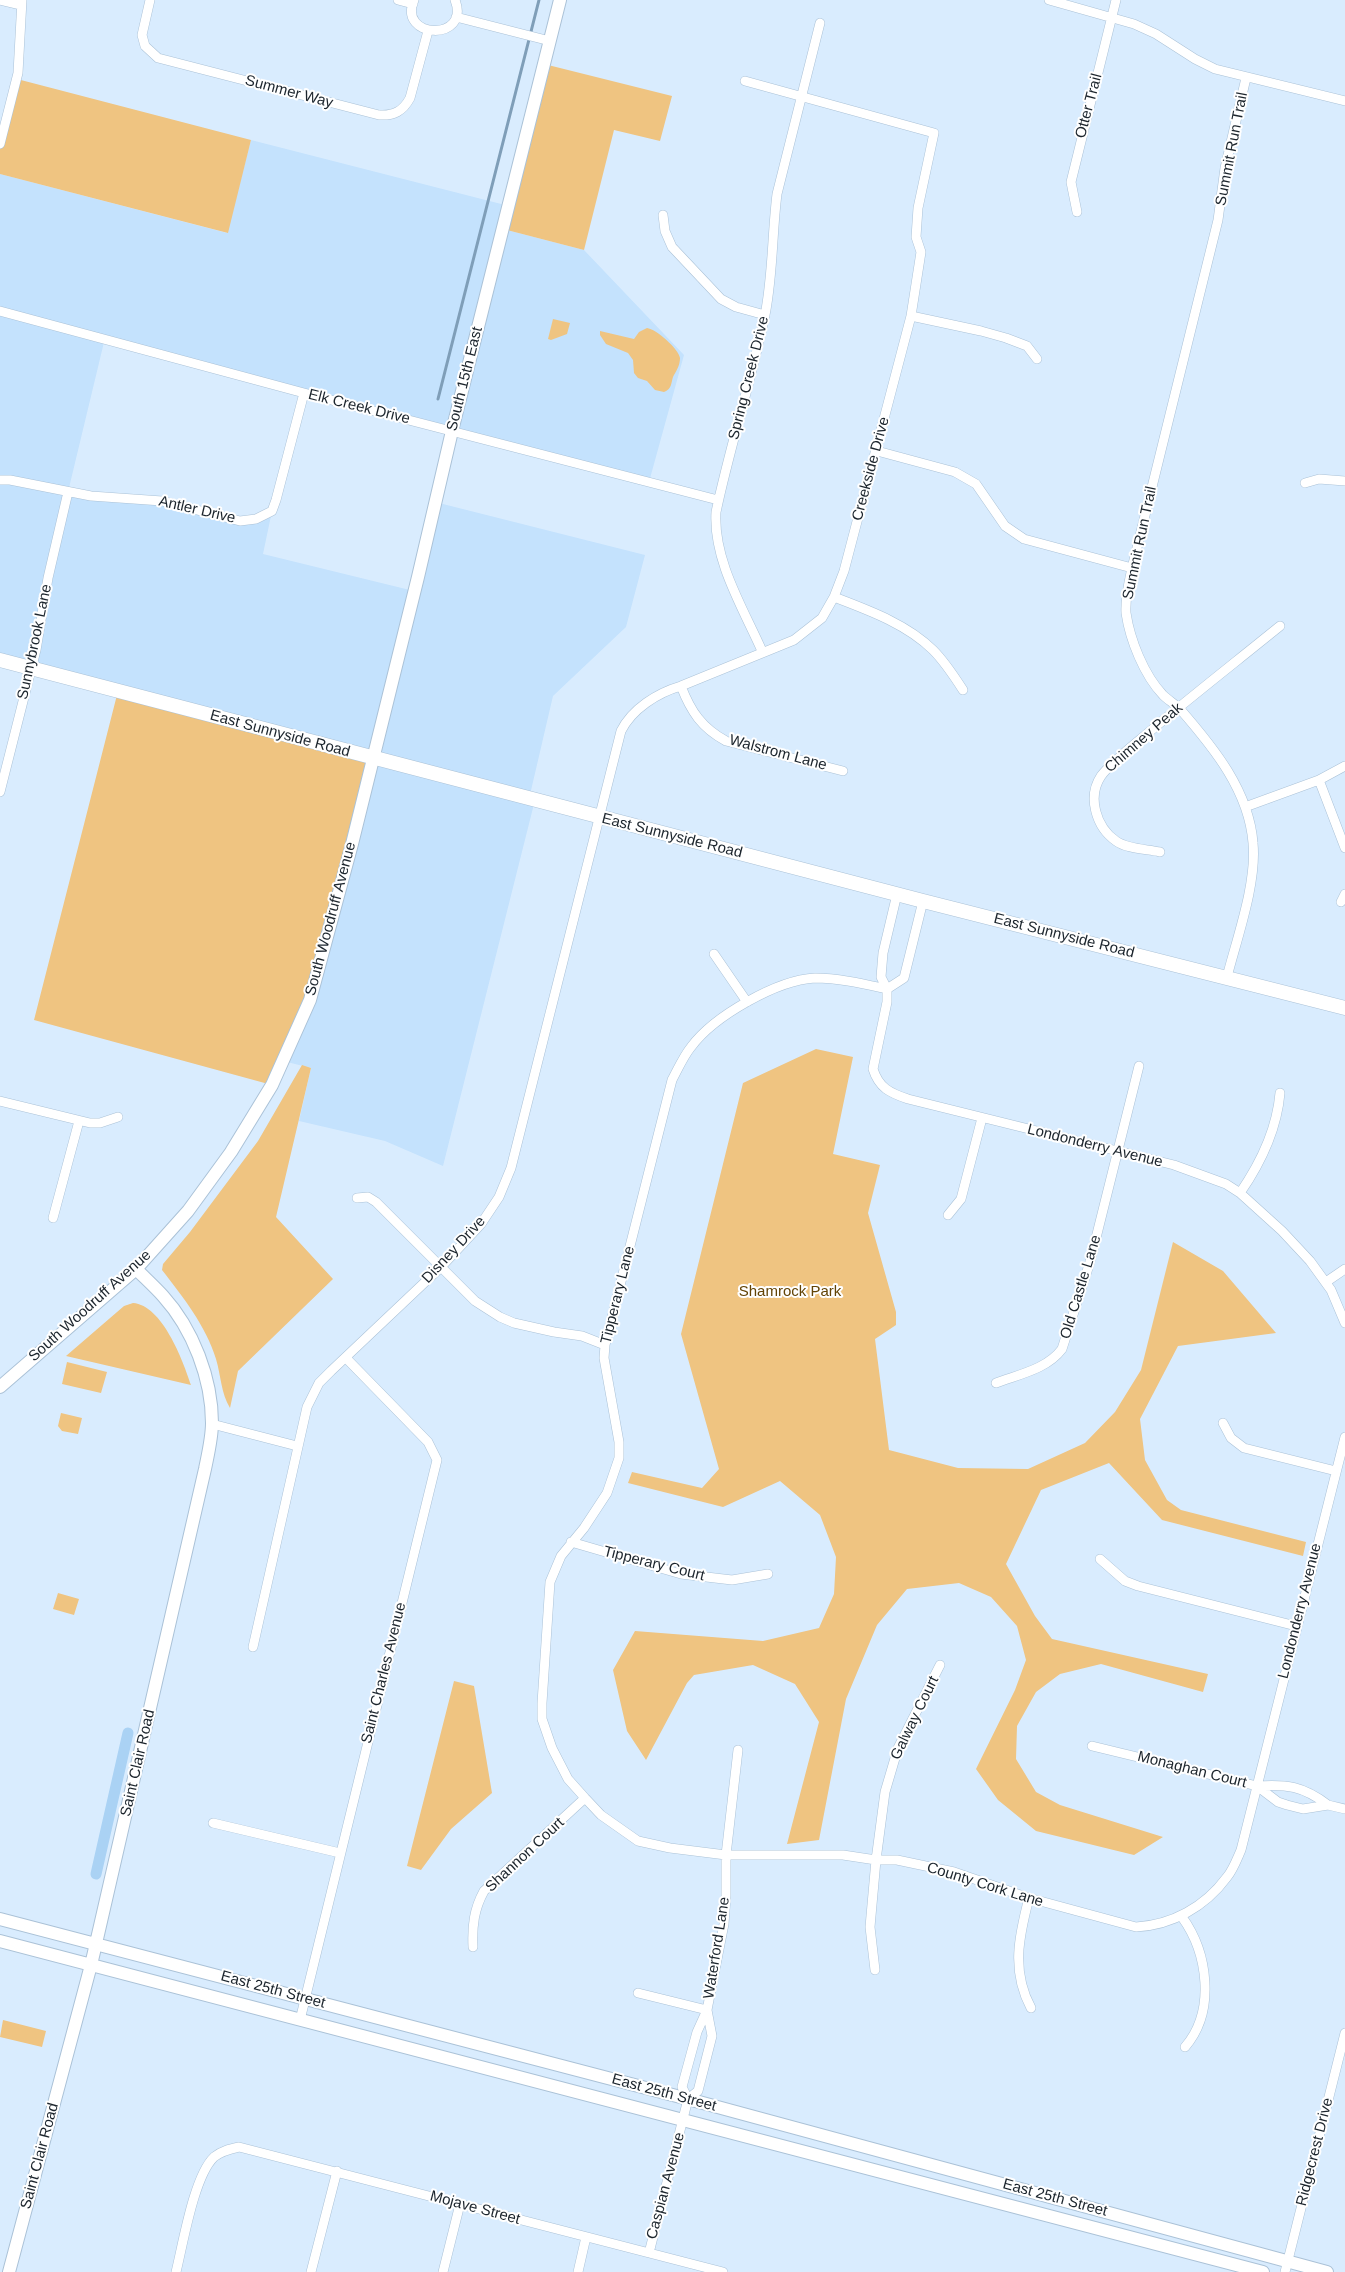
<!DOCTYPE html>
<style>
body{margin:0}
canvas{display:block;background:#d9ecfe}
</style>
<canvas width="1345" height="2272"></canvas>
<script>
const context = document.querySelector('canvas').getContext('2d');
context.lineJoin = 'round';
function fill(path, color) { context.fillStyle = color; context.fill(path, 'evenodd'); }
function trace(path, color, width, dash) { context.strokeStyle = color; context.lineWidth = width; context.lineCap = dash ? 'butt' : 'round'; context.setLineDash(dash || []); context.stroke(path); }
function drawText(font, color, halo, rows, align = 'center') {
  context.font = font + ' Helvetica,sans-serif'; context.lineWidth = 4; context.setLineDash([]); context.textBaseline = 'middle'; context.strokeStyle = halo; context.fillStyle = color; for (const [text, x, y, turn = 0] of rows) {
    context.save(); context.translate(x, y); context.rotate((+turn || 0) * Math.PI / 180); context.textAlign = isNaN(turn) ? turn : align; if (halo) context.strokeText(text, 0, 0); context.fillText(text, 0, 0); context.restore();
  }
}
fill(new Path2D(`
 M251,140L509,206L503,229L584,250L684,355L649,482L105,338L68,492L162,501L240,521L272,511L263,554L414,591L435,502L645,555L626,627L553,696L529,799L535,800L443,1166L385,1141L299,1121L311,1068L283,1061L373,758L0,660V174L227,233Z`), '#c4e2fd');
fill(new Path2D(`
 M544,64L672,96L660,141L614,130L584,250L503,229Z
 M17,79L251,140L228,233L0,174V143Z
 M553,319L570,323L567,334L551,340L548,339Z
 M647,328C656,329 679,349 680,358C680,366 676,371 673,377C671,383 672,389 664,392L655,390L647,381L638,378L634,373L633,360L628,353L606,344L600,335V331L634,339L639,332Z
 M118,691L373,758L313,990L272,1085L34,1020Z
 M816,1049L853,1057L833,1154L880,1165L868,1213L896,1312V1325L875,1339L889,1450L958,1468L1028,1469L1085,1443L1115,1412L1141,1370L1173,1242L1223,1271L1276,1333L1178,1346L1140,1419L1145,1460L1167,1500L1181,1510L1306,1542L1303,1556L1162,1520L1109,1463L1041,1490L1006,1564L1035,1616L1052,1639L1208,1674L1203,1692L1101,1664L1060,1674L1036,1692L1017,1726L1016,1759L1036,1792L1060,1805L1163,1837L1134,1855L1036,1831L998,1800L976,1769L1015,1690L1026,1660L1017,1626L991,1597L959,1583L907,1589L877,1625L846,1699L819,1840L787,1844L819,1722L795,1684L753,1665L694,1675L687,1683L646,1760L627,1731L613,1670L635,1631L763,1641L819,1628L834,1594L836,1557L820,1515L780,1481L723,1507L628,1483L632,1472L702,1488L719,1469L681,1334L743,1083Z
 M302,1065L311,1068L276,1217L333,1279L238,1371L230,1408C221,1393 221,1376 216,1359C206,1326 183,1297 162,1270L163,1264L190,1232L258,1141Z
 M133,1303C162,1305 183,1360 191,1385L66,1356L124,1306Z
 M67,1362L107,1372L101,1393L62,1384Z
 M61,1413L82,1418L78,1434L62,1431L58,1426Z
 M58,1593L79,1599L74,1615L53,1609Z
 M454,1681L474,1686L492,1793L451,1829L421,1870L407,1866Z
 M3,2020L46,2031L42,2047L0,2037Z`), '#efc481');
trace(new Path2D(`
 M438,399L539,0`), '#7f9eb8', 3);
trace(new Path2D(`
 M96,1874L128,1733`), '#aad2f4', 11);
const street = new Path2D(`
 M0,0L20,5
 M150,0L142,35L145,46L158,58L379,115C394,116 403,111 410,98L428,31
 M398,0L413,4
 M414,0C397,39 471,42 455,0
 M1049,0L1134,24L1156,34L1195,59L1215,69L1345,101
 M456,17L550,41
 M0,144L18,73L22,0
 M1077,212L1071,182L1116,0
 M663,215L665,231L672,247L721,299L736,307L765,315
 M0,311L304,393L718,500
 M911,316L981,331L1006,338L1027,346L1037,359
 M877,451L955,472L976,484L1005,526L1024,539L1132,568
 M0,480H10L91,496L162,501L240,521L256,519L272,511L276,500L304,393
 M1305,483L1319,479L1345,481
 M834,597C868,610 907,624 933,650C945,662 954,676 963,690
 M762,651C743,608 713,560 716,512C730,446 751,382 765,315C773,275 772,234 777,194L820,23
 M681,686C691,712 702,728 726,741L843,771
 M1319,780L1345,848
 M0,792L36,650L48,578L68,492
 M1245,807L1319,780L1345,766
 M1160,852C1146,849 1127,849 1116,841C1096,827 1087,797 1101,776C1112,761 1140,740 1155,727C1196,693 1238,660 1280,626
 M897,894L883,953L881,977L887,989V1002L873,1069C879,1088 890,1093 908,1099L1174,1165L1226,1184L1240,1193L1282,1231L1310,1261L1331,1290L1345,1323
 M1341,902L1345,894
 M714,954L747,1002
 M1227,977C1237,938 1257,883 1253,843C1249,791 1214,748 1180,709C1175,704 1168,700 1163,695C1144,675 1130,640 1126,613C1125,598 1129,582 1132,568L1218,220L1225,168L1246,78
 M887,989C864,984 839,978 815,978C777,980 714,1016 691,1047C683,1057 678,1069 672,1080L605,1345L604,1358L619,1442V1458L607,1493L584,1528L561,1556L550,1582L542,1703V1719L552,1748L568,1779L585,1798L601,1815L638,1841L670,1848L726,1855H843L876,1860H897L954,1872L1029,1898L1136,1927C1172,1925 1205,1907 1227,1877C1233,1870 1237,1859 1241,1850L1345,1437
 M887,989L904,978L923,901
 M0,1101L90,1123H100L118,1117
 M1240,1193C1260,1164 1277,1128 1280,1093
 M357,1198L368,1197L376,1202L475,1301L500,1317L514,1323L554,1332L582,1336L605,1345
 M948,1215L961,1199L982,1118
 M53,1218L79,1121
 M1326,1282L1345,1269
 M996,1383C1020,1374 1047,1369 1062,1349L1090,1262L1139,1066
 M1223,1423L1231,1438L1244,1448L1336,1471
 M212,1424L297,1446
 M571,1542L681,1574L732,1580L768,1574
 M1100,1559L1125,1581L1138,1586L1296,1626
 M253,1647L307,1407L319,1383L331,1371L442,1266L481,1224L499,1197L511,1168L621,731C632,709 657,693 681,686L794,640L822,618L834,597L844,571L911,316L921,252L916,237L918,208L934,133L745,81
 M1092,1746L1257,1786L1278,1802L1287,1805L1303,1809L1328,1805L1345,1809
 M1257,1786C1287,1784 1303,1786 1328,1805
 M213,1823L340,1853
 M1029,1898C1019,1936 1011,1971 1031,2008
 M1182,1917C1208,1953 1216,2011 1185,2047
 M473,1947C472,1926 474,1909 484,1891L585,1798
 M875,1970L870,1927L876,1860L885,1792L898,1748L940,1665
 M638,1993L707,2010L697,2032L682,2087L688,2099
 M300,2020L437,1460L428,1442L346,1358
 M649,2253L688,2099L698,2091L712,2036L707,2010L724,1924L726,1896V1855L738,1750
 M176,2272C183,2244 194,2176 214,2157C221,2151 230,2149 239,2147L723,2272
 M311,2272L337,2171
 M443,2272L460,2204
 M578,2272L586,2237
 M1285,2272L1345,2033`);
const secondary = new Path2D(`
 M0,1387L136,1269L188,1211L231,1152L272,1085L310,1000L352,844L418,577L452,431L560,0
 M0,1919L688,2099L1327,2272
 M0,1941L1263,2272
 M9,2272L91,1965L205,1469C208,1454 212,1438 212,1423C212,1379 193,1329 163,1296C155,1287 145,1278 136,1269`);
const primary = new Path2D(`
 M0,660L923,901L1345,1008`);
trace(street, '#abc2d7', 10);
trace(secondary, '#abc2d7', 14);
trace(primary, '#abc2d7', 15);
trace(street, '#fff', 9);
trace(secondary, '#fff', 12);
trace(primary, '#fff', 14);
drawText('15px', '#1c252d', '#fff', [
 ["Summer Way",289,92,15],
 ["Otter Trail",1089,106,-75],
 ["Summit Run Trail",1232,149,-79],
 ["Spring Creek Drive",749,378,-76],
 ["South 15th East",465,379,-76],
 ["Elk Creek Drive",359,407,14],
 ["Creekside Drive",871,469,-75],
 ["Antler Drive",197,510,13],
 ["Summit Run Trail",1140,543,-78],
 ["Sunnybrook Lane",35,642,-78],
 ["East Sunnyside Road",280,734,15],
 ["Chimney Peak",1144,738,-41],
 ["Walstrom Lane",778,753,15],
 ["East Sunnyside Road",672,836,14],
 ["South Woodruff Avenue",331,919,-75],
 ["East Sunnyside Road",1064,936,14],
 ["Londonderry Avenue",1095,1146,14],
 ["Disney Drive",454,1250,-47],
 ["Old Castle Lane",1081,1287,-73],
 ["Tipperary Lane",618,1295,-76],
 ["South Woodruff Avenue",90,1306,-42],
 ["Tipperary Court",654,1564,14],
 ["Londonderry Avenue",1300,1611,-76],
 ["Saint Charles Avenue",384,1673,-76],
 ["Galway Court",915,1718,-64],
 ["Saint Clair Road",138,1763,-77],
 ["Monaghan Court",1192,1770,14],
 ["Shannon Court",525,1855,-43],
 ["County Cork Lane",985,1885,17],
 ["Waterford Lane",717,1948,-81],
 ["East 25th Street",273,1990,15],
 ["East 25th Street",664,2093,15],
 ["Ridgecrest Drive",1315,2152,-76],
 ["Saint Clair Road",40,2156,-75],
 ["Caspian Avenue",666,2186,-75],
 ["East 25th Street",1055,2198,15],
 ["Mojave Street",475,2208,15]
]);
drawText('15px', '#624305', '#fff', [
 ["Shamrock Park",790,1292]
]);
</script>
